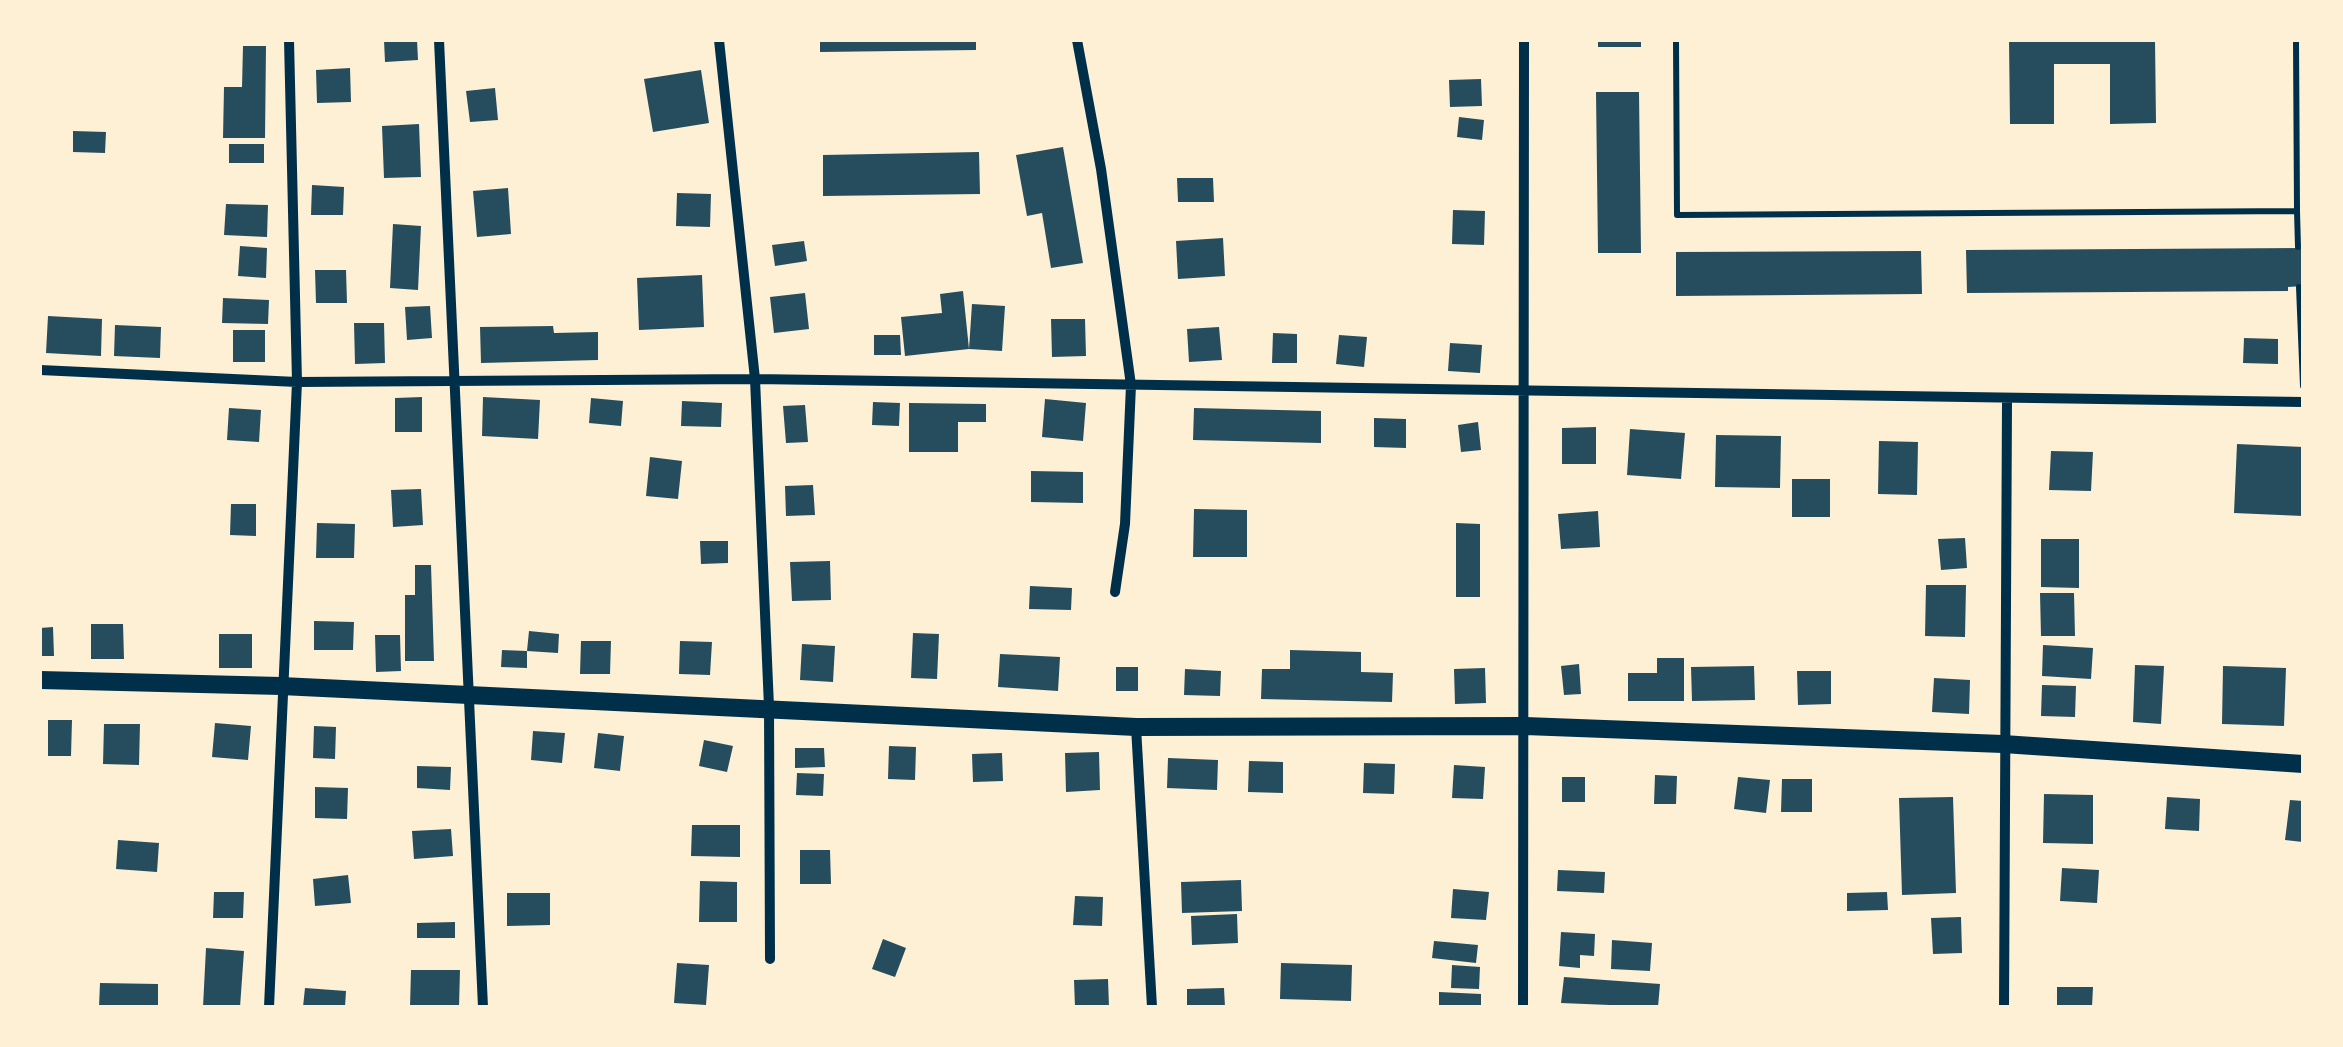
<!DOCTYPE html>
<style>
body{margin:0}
#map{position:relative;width:2343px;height:1047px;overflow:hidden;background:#fdf0d5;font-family:"Work Sans",sans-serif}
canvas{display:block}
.frame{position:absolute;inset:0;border:42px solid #fdf0d5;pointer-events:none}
</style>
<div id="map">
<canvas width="2343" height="1047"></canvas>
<div class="frame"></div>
</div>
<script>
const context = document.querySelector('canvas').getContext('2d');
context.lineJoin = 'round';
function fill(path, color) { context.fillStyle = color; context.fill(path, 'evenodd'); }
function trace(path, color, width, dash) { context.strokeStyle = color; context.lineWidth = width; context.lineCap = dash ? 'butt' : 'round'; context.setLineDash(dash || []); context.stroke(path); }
fill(new Path2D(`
 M384,40H417L418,60L385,62Z
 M820,40H976V50L820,52Z
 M1598,40H1641V47H1598Z
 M2009,40H2155L2156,123L2110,124V64H2054V124H2010Z
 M243,46H266L265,138H223L224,87H242Z
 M350,68L351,102L317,103L316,70Z
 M701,70L709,123L653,132L644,79Z
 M1481,79L1482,106L1450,107L1449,80Z
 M495,88L498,120L470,122L466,91Z
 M1596,92H1639L1641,253H1598Z
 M1459,117L1484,120L1482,140L1457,137Z
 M419,124L421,177L384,178L382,126Z
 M73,131L106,132L105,153L73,152Z
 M229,144H264V163H229Z
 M1063,147L1083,263L1051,268L1042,213L1027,216L1016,155Z
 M979,152L980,194L823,196V155Z
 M1177,178H1213L1214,202H1178Z
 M312,185L344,187L343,215H311Z
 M508,188L511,234L477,237L473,191Z
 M677,193L711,194L710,227L676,226Z
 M226,204L268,205L267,237L224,235Z
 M1453,210L1485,211L1484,245L1452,244Z
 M393,224L421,226L418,290L390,288Z
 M1223,238L1225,276L1178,279L1176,241Z
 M804,241L807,261L775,266L772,245Z
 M240,246L267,248L266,278L238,276Z
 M2303,248V286L2288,287V291L1967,293L1966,250Z
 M1921,251L1922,294L1676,296V252Z
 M315,270H346L347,303H316Z
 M702,275L704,327L639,330L637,278Z
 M963,291L969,349L972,304L1005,306L1002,351L969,349L905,356L901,317L942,313L940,294Z
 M805,293L809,329L774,333L770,297Z
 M223,298L269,300L268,324L222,323Z
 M430,306L432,338L407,340L405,307Z
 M48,316L102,319L101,356L46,353Z
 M1051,319H1085L1086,356L1052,357Z
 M354,323H384L385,363L355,364Z
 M115,325L161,327L160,358L114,356Z
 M553,326L554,333L598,332V360L481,363L480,327Z
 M1219,327L1222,360L1189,362L1187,329Z
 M233,330H265V362H233Z
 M1273,333L1297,334V363H1272Z
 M874,335H900L901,355H874Z
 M1339,335L1367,337L1364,367L1336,364Z
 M2244,338L2278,339V364L2243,363Z
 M1450,343L1482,345L1480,373L1448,371Z
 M422,397V432H395V398Z
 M483,397L540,400L538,439L482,436Z
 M591,398L623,401L621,426L589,423Z
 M1045,399L1086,403L1083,441L1042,437Z
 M682,401L722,403L721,427L681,426Z
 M873,402L900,403L899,426L872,425Z
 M909,403L986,404V422H958V452H909Z
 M805,405L808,442L786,443L783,406Z
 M229,408L261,410L259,442L227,440Z
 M1194,408L1321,411V443L1193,440Z
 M1374,418L1406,419V448L1374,447Z
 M1478,422L1481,450L1461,452L1458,425Z
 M1596,427V464H1562V428Z
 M1630,429L1685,433L1681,479L1627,475Z
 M1716,435L1781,436L1780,488L1715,487Z
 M1879,441L1918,442L1917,495L1878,494Z
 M2237,444L2303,447V516L2234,513Z
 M2051,451L2093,452L2091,491L2049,490Z
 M650,457L682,461L678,499L646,496Z
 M1031,471L1083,472V503L1031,502Z
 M1792,479H1830V517H1792Z
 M813,485L815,515L786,516L785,486Z
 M421,489L423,525L393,527L391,490Z
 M231,504H256V536L230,535Z
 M1194,509L1247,510V557H1193Z
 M1598,511L1600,547L1561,549L1558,514Z
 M317,523L355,524L354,558H316Z
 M1456,523L1480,524V597H1456Z
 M1965,538L1967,568L1941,570L1938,539Z
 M2041,539H2079V588L2041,587Z
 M700,541H728V563L701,564Z
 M830,561L831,600L792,601L790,562Z
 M415,565H431L434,661H405V595H415Z
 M1926,585H1966L1965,637L1925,636Z
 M1030,586L1072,588L1071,610L1029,609Z
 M2040,593H2074L2075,636H2041Z
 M314,621L354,622L353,650H314Z
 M91,624H123L124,659H91Z
 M53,627L54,656H40V628Z
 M529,631L559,634L558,653L527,651V668L501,667L502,650L527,651Z
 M913,633L939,634L937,679L911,678Z
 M219,634H252V668H219Z
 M375,635H400L401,671L376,672Z
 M581,641H611L610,674H580Z
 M680,641L712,642L710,675L679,674Z
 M802,644L835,646L833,682L800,680Z
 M2043,645L2093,648L2091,679L2042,676Z
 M1290,650L1361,652V672L1393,673L1392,702L1261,699L1262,669H1290Z
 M1000,654L1060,657L1058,691L998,687Z
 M1657,658H1684V701H1628V673H1657Z
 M1579,664L1581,694L1564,695L1561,666Z
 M2135,665L2164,666L2161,724L2133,722Z
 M1754,666L1755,700L1692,701L1691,667Z
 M2223,666L2286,668L2284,726L2222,724Z
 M1116,667H1138V691H1116Z
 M1485,668L1486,703L1455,704L1454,669Z
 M1185,669L1221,671L1220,696L1184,695Z
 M1797,671H1831V704L1798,705Z
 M1934,678L1970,680L1969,714L1932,712Z
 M2042,685L2076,686L2075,717L2041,716Z
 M48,720H72L71,756H48Z
 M215,723L251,726L248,760L212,757Z
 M104,724H140L139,765L103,764Z
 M314,726L336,727L335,759L313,758Z
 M533,731L565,733L562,763L531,760Z
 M598,733L624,736L620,771L594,768Z
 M704,740L733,746L727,772L699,766Z
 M889,746L916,747L915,780L888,779Z
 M795,748H824L825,767L795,768Z
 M1099,752L1100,790L1066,792L1065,753Z
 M1002,753L1003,781L973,782L972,754Z
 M1168,758L1218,760L1217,790L1167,788Z
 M1249,761L1283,762V793L1248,792Z
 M1364,763L1395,764L1394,794L1363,793Z
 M1454,765L1485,767L1483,799L1452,798Z
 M417,766L451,767L450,790L417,788Z
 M797,773L824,774L823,796L796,795Z
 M1655,775L1677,776L1676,804H1654Z
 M1562,777H1585V802H1562Z
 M1738,777L1770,780L1766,813L1734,809Z
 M1782,779H1812V812H1781Z
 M315,787L348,788L347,819L315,818Z
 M2044,794L2093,795V844L2043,843Z
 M1953,797L1956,893L1902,895L1899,798Z
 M2167,797L2200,799L2199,831L2165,829Z
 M2290,800L2303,801V842L2285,840Z
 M692,825H740V857L691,856Z
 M451,829L453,856L414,859L412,831Z
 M118,840L159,843L157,872L116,869Z
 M800,850H830L831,884H800Z
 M2062,868L2099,870L2097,903L2060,901Z
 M1558,870L1605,872L1604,893L1557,891Z
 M348,875L351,903L315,906L313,879Z
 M1241,880L1242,911L1182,913L1181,882Z
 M700,881L737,882V922H699Z
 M1453,889L1489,892L1486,920L1451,918Z
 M214,892H244L243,918H213Z
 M1887,892L1888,910L1847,911V893Z
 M507,893H550V925L507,926Z
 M1075,896L1103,897L1102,926L1073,925Z
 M1237,914L1238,943L1192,945L1191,916Z
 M1961,917L1962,953L1933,954L1931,918Z
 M455,922V938H417V923Z
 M1561,932L1595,934L1594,956L1580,955V968L1559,966Z
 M883,939L906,948L895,977L872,969Z
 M1612,940L1652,943L1650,971L1611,969Z
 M1434,941L1478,945L1476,963L1432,958Z
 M206,948L244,951L240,1007H203Z
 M677,963L709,965L706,1005L674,1003Z
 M1281,963L1352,965L1351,1001L1280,999Z
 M1452,965L1480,967L1479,989L1451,988Z
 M411,970H460L459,1007H410Z
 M1564,977L1660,984L1658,1007L1561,1003Z
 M1108,979L1109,1007H1075L1074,980Z
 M100,983L158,984V1007H99Z
 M2057,987H2093L2092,1007H2057Z
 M305,988L346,991L345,1007H303Z
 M1224,988L1225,1007H1187V989Z
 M1439,992L1481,994V1007H1439Z`), '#264d5e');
trace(new Path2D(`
 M1676,40L1677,215L2297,211L2296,40
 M2297,211L2298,247
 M2299,287L2303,386`), '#003049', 6);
trace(new Path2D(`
 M439,40L483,1007
 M719,40L755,379L769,707L770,959
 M1077,40L1101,169L1131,385L1125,524L1115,592
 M40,370L297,382L755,379L2303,402
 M1136,727L1152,1007
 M269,1007L297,382L289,40
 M1523,1007L1524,40
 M2004,1007L2007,400`), '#003049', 10);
trace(new Path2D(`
 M40,680L281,686L1136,727L1525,726L2003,744L2303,764`), '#003049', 18);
</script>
